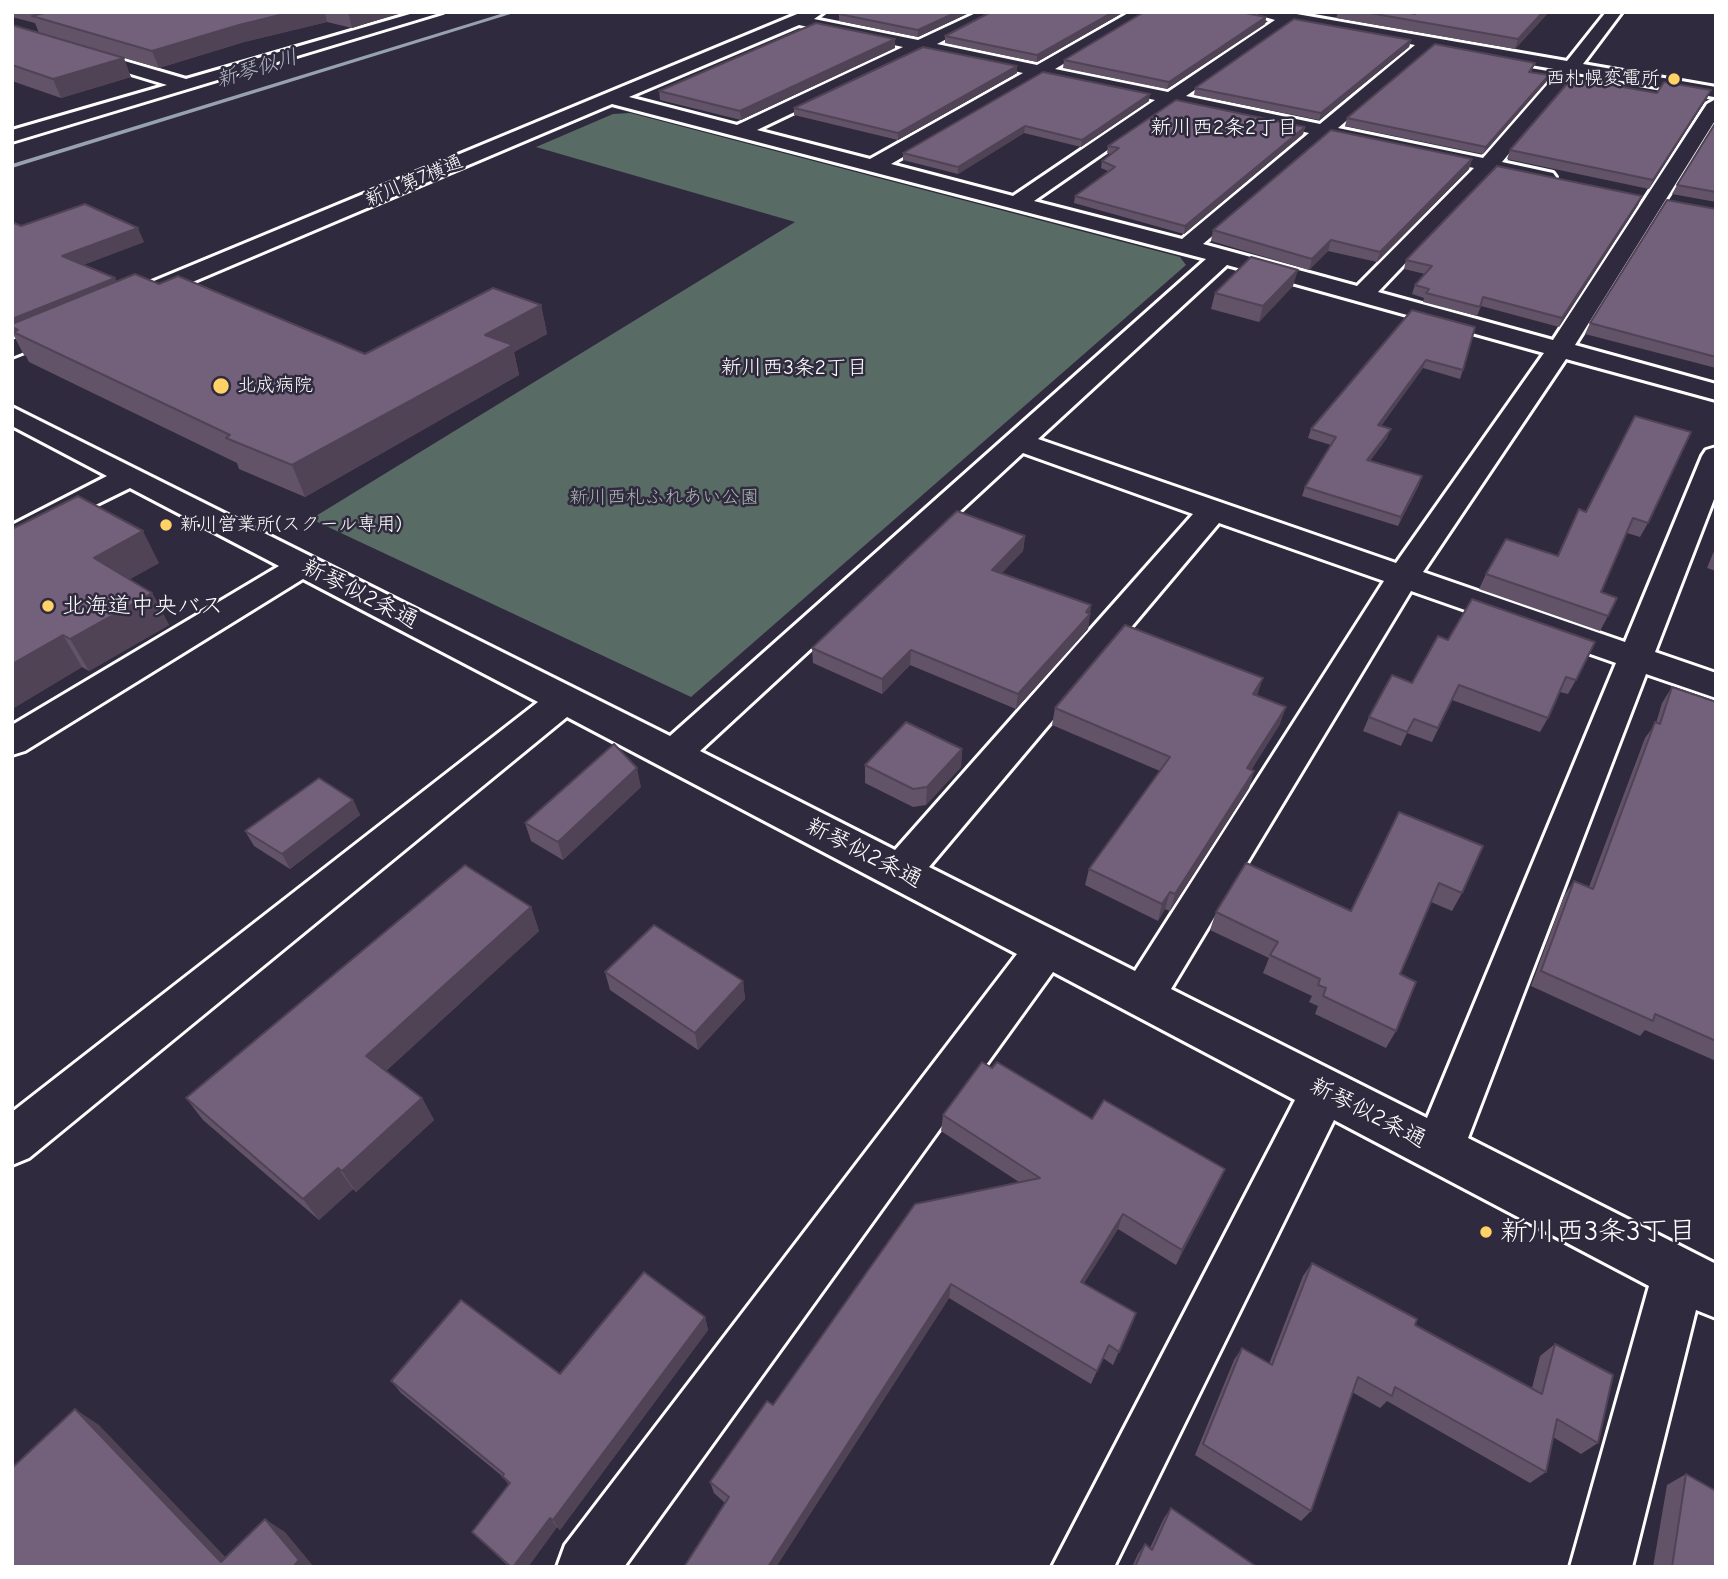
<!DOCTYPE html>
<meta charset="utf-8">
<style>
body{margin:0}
#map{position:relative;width:1728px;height:1579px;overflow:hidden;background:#2f2a3d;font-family:"Comic Neue",sans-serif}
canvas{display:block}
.frame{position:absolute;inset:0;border:14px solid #fff;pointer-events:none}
</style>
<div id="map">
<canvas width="1728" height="1579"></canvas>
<div class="frame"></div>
</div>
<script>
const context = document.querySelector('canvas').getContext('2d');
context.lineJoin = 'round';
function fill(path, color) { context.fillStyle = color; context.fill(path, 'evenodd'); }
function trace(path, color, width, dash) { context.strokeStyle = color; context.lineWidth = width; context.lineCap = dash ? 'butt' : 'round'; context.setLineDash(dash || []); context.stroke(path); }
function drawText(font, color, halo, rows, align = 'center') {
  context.font = font + ' "Comic Neue","Klee One",sans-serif'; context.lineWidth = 5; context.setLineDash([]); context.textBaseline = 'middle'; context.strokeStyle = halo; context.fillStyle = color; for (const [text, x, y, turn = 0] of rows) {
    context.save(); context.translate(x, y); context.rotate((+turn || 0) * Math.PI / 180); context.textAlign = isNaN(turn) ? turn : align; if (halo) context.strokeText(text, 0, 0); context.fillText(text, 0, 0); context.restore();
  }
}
fill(new Path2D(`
 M630,113L1180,257L1186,265L691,697L311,519L795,222L536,147L613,114Z`), '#586b64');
fill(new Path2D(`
 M507,12H517L12,168V164Z`), '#97a1b0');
const minor = new Path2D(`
 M417,12H443L12,142V130L167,85L12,38V28L186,79Z
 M802,12H824L814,19L918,40L978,12H999L937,44L1037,65L1130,12H1150L1055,69L1168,92L1275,20L1248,12H1285L1567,61L1606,12H1622L1583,64L1716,87L1714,97L1576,73L1502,162L1553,173L1556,177L1553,181L1546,183L1492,172L1378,292L1553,340L1707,104L1716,99V119L1575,345L1716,384V400L1566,359L1423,572L1625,642L1702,456L1706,450L1716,447V494L1655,652L1716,673V698L1646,674L1468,1138L1716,1264V1318L1696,1310L1632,1567H1570L1649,1286L1334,1120L1114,1567H1052L1295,1100L1053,972L624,1567H557L565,1545L1017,954L567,717L29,1158L12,1165V1112L538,702L303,579L25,751L12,755V725L279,566L130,488L12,546V525L107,476L12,426V407L670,736L1206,259L612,104L143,303H125L122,298L125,293ZM1292,23L1415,45L1320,124L1186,96ZM799,25L903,47L737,125L629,97ZM1431,48L1560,70L1483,158L1338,128ZM922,51L1023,73L870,159L757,130ZM1042,76L1155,100L1013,196L891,164ZM1174,104L1309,133L1182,239L1034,201ZM1328,137L1474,168L1357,286L1203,244ZM1227,265L1544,353L1396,563L1038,439ZM1023,453L1193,514L895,850L700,751ZM1219,523L1384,581L1135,971L929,867ZM1411,591L1616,663L1427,1118L1171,989Z
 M68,319L77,321L80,326L77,331L12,357V340Z`);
trace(minor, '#fff', 6);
fill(minor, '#2f2a3d');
fill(new Path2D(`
 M12,12H402L352,28L327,22L244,42L159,68L61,40L131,77L61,98L12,81V25L39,33L35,23L12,17Z
 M844,12H971L918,37L839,21V14Z
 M991,12H1124L1037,62L945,43V36Z
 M1338,12H1406L1415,14L1416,12H1549L1515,49L1336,18Z
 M1266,17L1265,24L1167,89L1063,68L1064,60Z
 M1411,40L1409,47L1319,120L1194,95L1195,88Z
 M895,48L741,120L660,100L659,91Z
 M1535,63L1531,72L1549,75L1546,82L1483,154L1345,126L1347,118Z
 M1043,72L1149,101L1081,147L1024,133L958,174L903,160V153Z
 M1017,73L898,140L794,115V108Z
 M1711,90L1707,98L1649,189L1507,159L1510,150L1657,93Z
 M1716,122V202L1672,194L1677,185Z
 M1305,127L1303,134L1184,234L1074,203L1075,196L1108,171L1101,168L1102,161L1111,154L1107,153L1108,146Z
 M1472,159L1469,169L1377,262L1328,251L1309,270L1211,241L1213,230Z
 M1642,196L1638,205L1559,327L1481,306L1477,316L1423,302L1424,298L1412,294L1415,285L1425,274L1404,269L1406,260Z
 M1716,209V368L1585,334L1590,323Z
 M12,222L21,226L144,242L83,265L116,281L159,284L365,354L541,305L547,334L514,352L519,375L305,497L239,469L237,463L29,362L26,356L24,355L14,336L12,337Z
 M1293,286L1259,322L1211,309L1215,293Z
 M1412,310L1463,370L1460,379L1423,368L1381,426L1387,438L1370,461L1419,485L1398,526L1302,496L1305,487L1331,445L1308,438L1311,429Z
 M1635,416L1648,523L1640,537L1627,533L1601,592L1608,616L1600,631L1479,589L1486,574L1557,556L1579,509L1586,512Z
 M12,529L159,563L130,579L152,593L169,625L89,671L82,667L12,709Z
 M1025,536L1023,551L1001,573L1091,605L1088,629L1016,709L910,665L882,694L813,663L812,648Z
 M1716,546V571L1707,568Z
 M1438,636L1576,680L1568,694L1560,692L1548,718L1540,732L1452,700L1432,742L1407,733L1401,746L1363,731L1369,717L1412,683Z
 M1672,687L1716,702V1061L1645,1030L1640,1036L1531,986L1564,896L1574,881L1589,887L1645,738L1656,723L1662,703Z
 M1257,695L1280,724L1251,770L1254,771L1249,788L1170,911L1165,909L1158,921L1085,885L1089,869L1160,771L1052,725L1055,708Z
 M962,749L961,767L926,805L913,807L865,783V765Z
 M641,787L563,860L531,841L525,823Z
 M353,800L360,815L290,869L254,846L245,831Z
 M1399,812L1462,893L1452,911L1431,902L1400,974L1396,1031L1386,1048L1315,1014L1318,1006L1309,1002L1312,996L1263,973L1269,958L1210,930L1216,912L1351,911Z
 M531,907L539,931L386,1071L422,1098L434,1120L356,1192L353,1189L319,1220L203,1120L186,1098Z
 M605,972L743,981L745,999L698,1050L610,990Z
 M992,1068L1092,1119L1225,1169L1176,1265L1118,1229L1084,1283L1136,1313L1113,1365L1103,1358L1091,1384L949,1298L776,1567H684L725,1503L714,1493L710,1482L773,1405L1019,1182L941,1131L943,1115Z
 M1312,1263L1415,1325L1532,1388L1540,1356L1555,1344L1598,1443L1581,1454L1553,1437L1546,1472L1530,1483L1387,1401L1380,1408L1352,1392L1311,1511L1301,1521L1195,1455L1234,1360L1242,1348L1269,1364L1303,1276Z
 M705,1317L708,1330L560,1530L557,1527L528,1567H509L472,1532L509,1485L502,1476L401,1393L391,1381L560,1374Z
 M1686,1474L1716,1567H1653L1667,1485Z
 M1171,1508L1257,1567H1132L1138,1554L1145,1544L1150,1548L1164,1518Z`), '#635369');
fill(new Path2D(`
 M292,12H325L327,22L244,42L159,68L152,51L239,25Z
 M348,12H402L352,28Z
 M957,12H971L918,37V30Z
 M1113,12H1124L1037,62V55Z
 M1543,12H1549L1515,49L1518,39Z
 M1266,17L1265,24L1167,89L1169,82Z
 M895,39V48L741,120L740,111Z
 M1411,40L1409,47L1319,120L1321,113Z
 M124,58L131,77L61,98L53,79Z
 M1017,66V73L898,140V133Z
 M1549,75L1546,82L1483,154L1486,147Z
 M1711,90L1707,98L1649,189L1653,180Z
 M1150,94L1149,101L1081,147L1082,140Z
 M1025,126L1024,133L958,174V167Z
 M1305,127L1303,134L1184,234L1185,226Z
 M1472,159L1469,169L1377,262L1380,252Z
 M1642,196L1638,205L1559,327L1562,318Z
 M138,228L144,242L69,270L62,256Z
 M1331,240L1328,251L1309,270L1312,259Z
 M1298,270L1293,286L1259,322L1263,306Z
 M115,278L121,292L18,330L12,327V319Z
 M541,305L547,334L514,352L519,375L305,497L292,465L485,335Z
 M1426,360L1423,368L1375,434L1378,425Z
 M1391,429L1387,438L1364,469L1367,460Z
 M1422,476L1419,485L1398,526L1401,517Z
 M143,531L159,563L112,589L94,558Z
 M1025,536L1023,551L991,585L992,570Z
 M152,593L169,625L89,671L70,639Z
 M1091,605L1088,629L1016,709L1018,694Z
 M63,635L82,667L12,709V664Z
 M911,650L910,665L882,694V679Z
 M1263,678L1257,696L1253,694Z
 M1286,707L1280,724L1242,785L1247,768Z
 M962,749L961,767L926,805L927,787Z
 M637,768L641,787L563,860L558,842Z
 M1254,771L1249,788L1170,911L1175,894Z
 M353,800L360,815L290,869L282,854Z
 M1170,892L1165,909L1158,921L1162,904Z
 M531,907L539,931L378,1078L366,1056Z
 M743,981L745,999L698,1050L695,1033Z
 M422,1098L434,1120L356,1192L342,1171Z
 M338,1168L353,1189L319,1220L303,1199Z
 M1225,1169L1218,1184L1176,1265L1182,1250Z
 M1123,1214L1118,1229L1076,1296L1081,1282Z
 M951,1284L949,1298L776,1567H768Z
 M705,1317L708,1330L560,1530L553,1520Z
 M75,1409L99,1425L235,1567L221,1562Z
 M550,1518L557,1527L528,1567H513Z
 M265,1519L285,1532L314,1567H293Z`), '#504355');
const building = new Path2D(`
 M48,12H292L239,25L152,51L32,16Z
 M844,12H957L918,30L839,14Z
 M991,12H1113L1037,55L945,36Z
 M1144,12H1240L1266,17L1169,82L1064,60Z
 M1364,12H1406L1415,14L1416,12H1543L1518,39Z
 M1294,19L1411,40L1321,113L1195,88Z
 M816,23L895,39L740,111L659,91Z
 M12,25L124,58L53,79L12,65Z
 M1435,44L1535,63L1529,72L1549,75L1486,147L1347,118Z
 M923,47L1017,66L898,133L794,108Z
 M1043,72L1150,94L1082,140L1025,126L958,167L903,153Z
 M1572,78L1657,93L1664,82L1711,90L1653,180L1510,150Z
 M1176,100L1305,127L1185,226L1075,196L1115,167L1102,161L1119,148L1108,146Z
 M1716,122V192L1677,185Z
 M1331,130L1472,159L1380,252L1331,240L1312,259L1213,230Z
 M1497,166L1642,196L1562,318L1483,297L1480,307L1426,293L1429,289L1415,285L1432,266L1406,260Z
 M1667,200L1716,209V357L1590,323Z
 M85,204L138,228L62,256L115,278L12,319V222L21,226Z
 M1251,257L1298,270L1263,306L1215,293Z
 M135,274L159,284L178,276L365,354L493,288L541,305L485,335L513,345L292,465L226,438L230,435L13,332L18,330L12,327V324Z
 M1412,310L1475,327L1463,370L1426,360L1378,425L1391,429L1367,460L1422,476L1401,517L1305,487L1336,437L1311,429Z
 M1635,416L1691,432L1648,523L1633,518L1601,592L1617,598L1608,616L1486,574L1506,539L1558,556L1579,509L1586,512Z
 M78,496L143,531L94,558L152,593L70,639L63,635L12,664V529Z
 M957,511L1025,536L992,570L1091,605L1086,612L1090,614L1018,694L911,650L882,679L812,648Z
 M1472,599L1595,642L1576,680L1566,677L1548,718L1459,685L1438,728L1414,719L1407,732L1369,717L1392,675L1412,683L1438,636L1448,640Z
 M1125,625L1263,678L1253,694L1286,707L1247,768L1254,771L1175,894L1170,892L1162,904L1089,869L1170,757L1055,708Z
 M1672,687L1716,702V1041L1655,1014L1653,1021L1541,971L1574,881L1593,889L1655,722L1660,724Z
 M906,722L962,749L927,787L913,789L865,765Z
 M614,744L637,768L558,842L525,823Z
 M319,778L353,800L282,854L245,831Z
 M1399,812L1483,846L1462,893L1439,883L1400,974L1416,982L1396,1031L1323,996L1326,988L1318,985L1320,979L1270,955L1278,942L1216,912L1246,863L1351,911Z
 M465,865L531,907L366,1056L422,1098L342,1171L338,1168L303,1199L186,1098Z
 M654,925L743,981L695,1033L605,972Z
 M982,1062L992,1068L997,1062L1092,1119L1104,1100L1225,1169L1182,1250L1123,1214L1081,1282L1136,1313L1119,1352L1109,1345L1097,1371L951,1284L768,1567H684L729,1497L710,1482L767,1401L773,1405L915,1204L1040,1178L943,1115Z
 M1312,1263L1417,1319L1415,1325L1542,1394L1555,1344L1613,1375L1598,1443L1557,1419L1546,1472L1395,1387L1392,1396L1358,1377L1311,1511L1203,1444L1242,1348L1272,1365Z
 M644,1272L705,1317L553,1520L550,1518L513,1567H511L472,1532L510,1483L502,1476L504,1474L391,1381L461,1300L560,1374Z
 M75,1409L221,1562L265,1519L299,1560L293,1567H12V1468Z
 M1686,1474L1716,1491V1567H1672Z
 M1171,1508L1257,1567H1135L1145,1544L1152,1550Z`);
fill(building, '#73607a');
trace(building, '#504355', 2);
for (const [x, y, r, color] of [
 [1674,79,7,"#ffd166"],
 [221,386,9,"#ffd166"],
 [166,525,7,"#ffd166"],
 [48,606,7,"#ffd166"],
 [1486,1232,7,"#ffd166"]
]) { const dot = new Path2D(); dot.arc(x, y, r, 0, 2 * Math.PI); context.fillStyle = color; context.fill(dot); trace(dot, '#2f2a3d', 2.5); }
drawText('19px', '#fff', '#2f2a3d', [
 ["西札幌変電所",1660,79,"right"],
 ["北成病院",237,386],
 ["新川営業所(スクール専用)",180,525]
], 'left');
drawText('19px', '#fff', '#2f2a3d', [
 ["新川第7横通",414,181,-23]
]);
drawText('19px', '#acb5b2', '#2f2a3d', [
 ["新川西札ふれあい公園",664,498]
]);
drawText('italic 21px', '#b1b8c4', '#2f2a3d', [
 ["新琴似川",257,69,-17]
]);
drawText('21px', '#fff', '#2f2a3d', [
 ["新川西2条2丁目",1224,128],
 ["新川西3条2丁目",794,368]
]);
drawText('23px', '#fff', '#2f2a3d', [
 ["新琴似2条通",360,594,27],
 ["新琴似2条通",864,853,27],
 ["新琴似2条通",1368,1113,27]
]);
drawText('23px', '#fff', '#2f2a3d', [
 ["北海道中央バス",62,606]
], 'left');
drawText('28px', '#fff', '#2f2a3d', [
 ["新川西3条3丁目",1500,1232]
], 'left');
</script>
